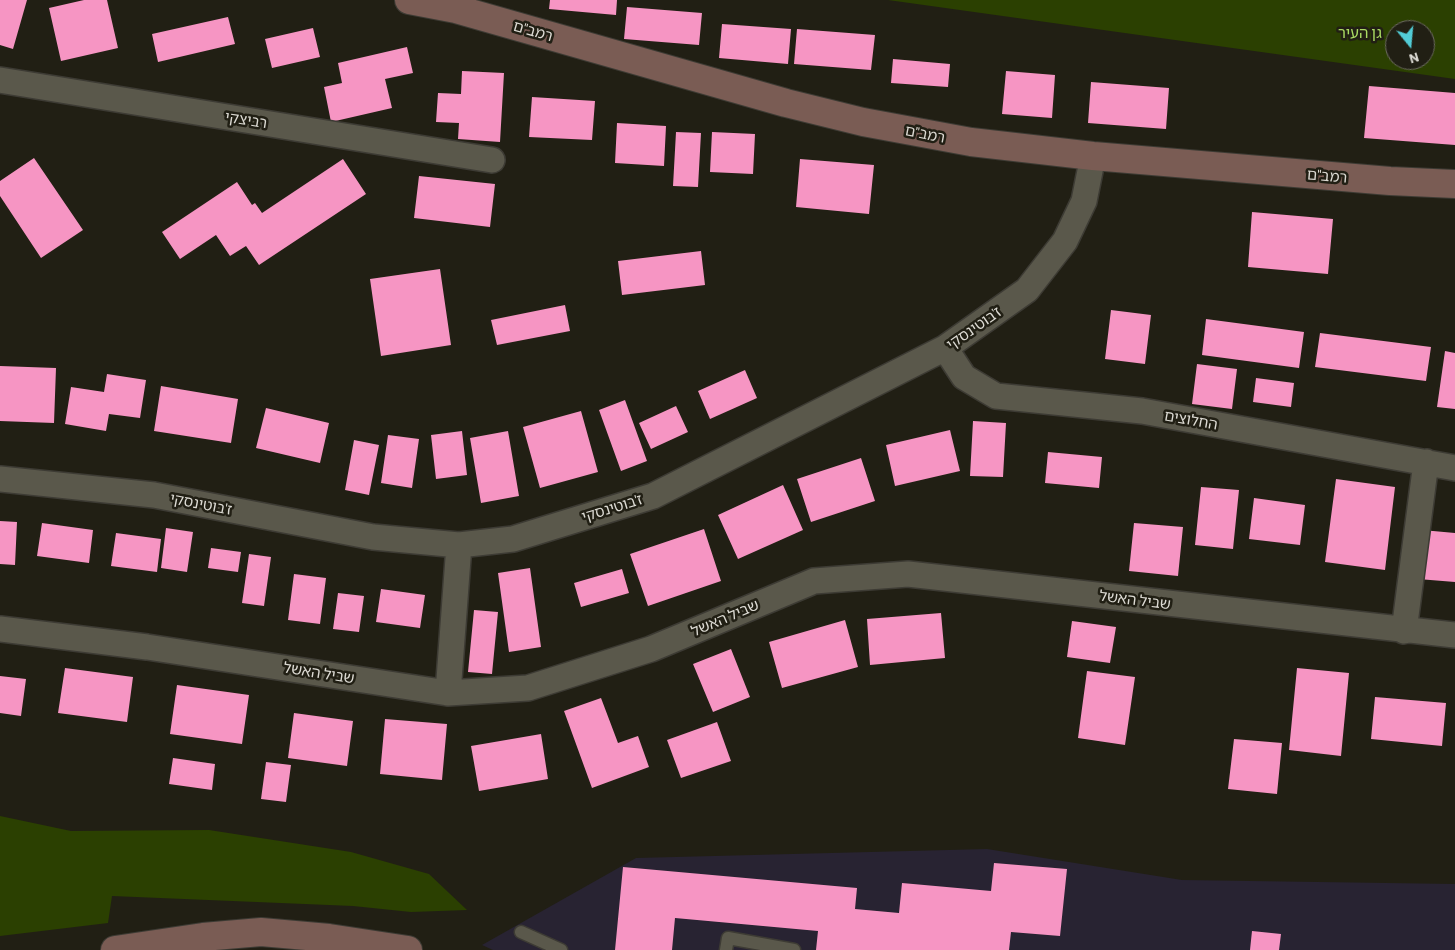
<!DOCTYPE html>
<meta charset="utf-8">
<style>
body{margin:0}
#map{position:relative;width:1455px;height:950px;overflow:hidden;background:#211f14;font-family:Barlow,sans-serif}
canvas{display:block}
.north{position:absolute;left:1385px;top:20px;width:50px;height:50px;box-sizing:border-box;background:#211f14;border:1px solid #6c6a60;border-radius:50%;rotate:163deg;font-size:14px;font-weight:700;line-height:20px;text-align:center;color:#dcdad3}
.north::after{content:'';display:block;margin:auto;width:18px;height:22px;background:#52ccd6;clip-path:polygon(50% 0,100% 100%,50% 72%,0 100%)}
</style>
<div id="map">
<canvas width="1455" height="950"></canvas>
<div class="north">N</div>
</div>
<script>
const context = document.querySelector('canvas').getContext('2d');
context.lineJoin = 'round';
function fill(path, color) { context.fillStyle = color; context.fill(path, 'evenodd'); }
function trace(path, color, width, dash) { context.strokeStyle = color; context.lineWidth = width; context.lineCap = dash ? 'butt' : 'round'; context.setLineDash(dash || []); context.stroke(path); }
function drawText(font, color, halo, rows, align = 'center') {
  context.font = font + ' Barlow,"Noto Sans Hebrew",sans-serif'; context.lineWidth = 5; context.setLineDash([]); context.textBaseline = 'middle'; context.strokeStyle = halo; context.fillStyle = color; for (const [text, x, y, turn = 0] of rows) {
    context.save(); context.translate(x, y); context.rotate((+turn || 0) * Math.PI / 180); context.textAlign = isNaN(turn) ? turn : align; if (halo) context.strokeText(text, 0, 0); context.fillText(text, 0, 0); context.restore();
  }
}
fill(new Path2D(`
 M987,849L1182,880L1455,884V950H493L482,945L636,858Z`), '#282332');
fill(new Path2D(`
 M888,0H1455V79ZM1395,30H1425V60H1395Z
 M0,816L71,831L209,830L351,852L429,874L467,910L411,912L353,906L112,896L108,923L0,936Z`), '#2b4001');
fill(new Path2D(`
 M0,0H27L13,49L0,45Z
 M84,0H107L118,48L61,61L49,8Z
 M550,0H617L616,15L549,9Z
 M627,7L702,13L699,45L624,39Z
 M228,17L235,44L158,62L152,34Z
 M722,24L791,29L788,64L719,58Z
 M313,28L320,57L272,68L265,39Z
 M797,29L875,35L871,70L794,64Z
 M407,47L413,73L385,79L392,108L331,122L324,87L342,83L338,63Z
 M893,59L950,64L948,87L891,83Z
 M462,71L504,73L500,142L458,139L459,123L436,122L438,93L461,94Z
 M1006,71L1055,75L1052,118L1002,114Z
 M1091,82L1169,88L1166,129L1088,123Z
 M1369,86L1455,93V145L1364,138Z
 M532,97L595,101L592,140L529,137Z
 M617,123L666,126L664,166L615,163Z
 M676,132L701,133L698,187L673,186Z
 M712,132L755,134L753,174L710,172Z
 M34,158L83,230L41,258L0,196V181Z
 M343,159L366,194L259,265L246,246L230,256L216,235L180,259L162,232L237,182L252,205L255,203L262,213Z
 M800,159L874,165L869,214L796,207Z
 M419,176L495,184L490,227L414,218Z
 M1252,212L1333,219L1328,274L1248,267Z
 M701,251L705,285L622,295L618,261Z
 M440,269L451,345L381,356L370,279Z
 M565,305L570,331L497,345L491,320Z
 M1111,310L1151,315L1145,364L1105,359Z
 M1206,319L1304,332L1299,368L1202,355Z
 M1320,333L1431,347L1426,381L1315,367Z
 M1445,351L1455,353V409L1437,407Z
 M1197,364L1237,369L1232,409L1192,404Z
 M0,366L56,368L54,423L0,421Z
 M745,370L757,398L710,419L698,391Z
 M107,374L146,380L140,418L109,414L106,431L65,424L71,387L104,392Z
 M1256,378L1294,383L1291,407L1253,402Z
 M161,386L238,399L231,443L154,431Z
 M625,400L647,461L621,471L599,410Z
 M676,406L688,432L651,449L639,423Z
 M266,408L329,423L320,463L256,448Z
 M581,411L598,472L540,488L523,427Z
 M973,421L1006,423L1003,477L970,476Z
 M950,430L960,471L895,486L886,445Z
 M462,431L467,475L436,479L431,435Z
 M508,431L519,496L481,503L470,438Z
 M388,435L419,439L412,488L381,483Z
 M354,440L379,445L369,495L345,490Z
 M1048,452L1102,457L1099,488L1045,483Z
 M861,458L875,501L811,522L797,479Z
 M1336,479L1395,487L1385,570L1325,562Z
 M783,485L803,530L738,559L718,515Z
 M1201,487L1239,490L1233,549L1195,545Z
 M1254,498L1305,505L1300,545L1249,539Z
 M0,521L17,522L15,565L0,564Z
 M42,523L93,530L89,563L37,556Z
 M1134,523L1183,527L1178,576L1129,571Z
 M166,528L193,532L187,572L161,568Z
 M704,529L721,581L648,606L630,554Z
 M1422,530L1455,533V582L1418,579Z
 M116,533L161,539L157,572L111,566Z
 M211,548L241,552L238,572L208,568Z
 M249,554L271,557L264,606L242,603Z
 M530,568L541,647L509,652L498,573Z
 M622,569L629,593L581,607L574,583Z
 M294,574L326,578L320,624L288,620Z
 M381,589L425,595L420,628L376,622Z
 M338,593L364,596L359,632L333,629Z
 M474,610L498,612L492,674L468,672Z
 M941,613L945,658L870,665L867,619Z
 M845,620L858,667L782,688L769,642Z
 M1072,621L1116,627L1110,663L1067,657Z
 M731,649L750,697L713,712L693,664Z
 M65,668L133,677L127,722L58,713Z
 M1297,668L1349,673L1341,756L1289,750Z
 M1087,671L1135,677L1125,745L1078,738Z
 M0,676L26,679L21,716L0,713Z
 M177,685L249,695L242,744L170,734Z
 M1375,697L1446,703L1442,746L1371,739Z
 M601,698L618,743L638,736L649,767L592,788L564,711Z
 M294,713L353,721L347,766L288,758Z
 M385,719L447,724L442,780L380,774Z
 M717,722L731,761L681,778L667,740Z
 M541,734L548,779L479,791L471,746Z
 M1234,739L1282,743L1277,794L1228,789Z
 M173,758L215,764L212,790L169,784Z
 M266,762L291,765L286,802L261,799Z
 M994,863L1067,869L1060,936L1011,932L1009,950H816L818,931L675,918L672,950H615L623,867L857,888L855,909L899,913L902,883L991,891Z
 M1252,931L1281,934L1279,950H1250Z`), '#f695c3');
const lane = new Path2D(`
 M521,932L561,950
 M726,950L728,938L794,950`);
const street = new Path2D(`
 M0,80L492,160
 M945,348L964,377L996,396L1142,411L1455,468
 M0,479L154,495L373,537L459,545L513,539L653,496L945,348L1027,290L1065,241L1084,201L1093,156
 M0,629L147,647L448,693L528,688L651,649L814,581L908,574L1455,635
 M1404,631L1426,462
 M448,693L459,545`);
const secondary = new Path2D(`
 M409,0L456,9L786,103L863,122L971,142L1093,156L1390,181L1455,184
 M115,950L203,937L261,932L329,938L408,950`);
trace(lane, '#3d3b34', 15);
trace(street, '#3d3b34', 28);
trace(secondary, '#3d3b34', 30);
trace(lane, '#5a584b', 12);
trace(street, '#5a584b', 25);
trace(secondary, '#7a5c54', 28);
drawText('15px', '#dcdad3', '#211f14', [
 ["רמב\"ם",533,31,16],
 ["רביצקי",246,120,9],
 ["רמב\"ם",925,134,11],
 ["רמב\"ם",1327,176,5],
 ["ז'בוטינסקי",974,328,-35],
 ["החלוצים",1191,420,10],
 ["ז'בוטינסקי",201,504,11],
 ["ז'בוטינסקי",612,508,-17],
 ["שביל האשל",1135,600,7],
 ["שביל האשל",725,618,-23],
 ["שביל האשל",319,673,9]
]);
drawText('15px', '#aadb63', '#211f14', [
 ["גן העיר",1360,33]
]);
</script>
